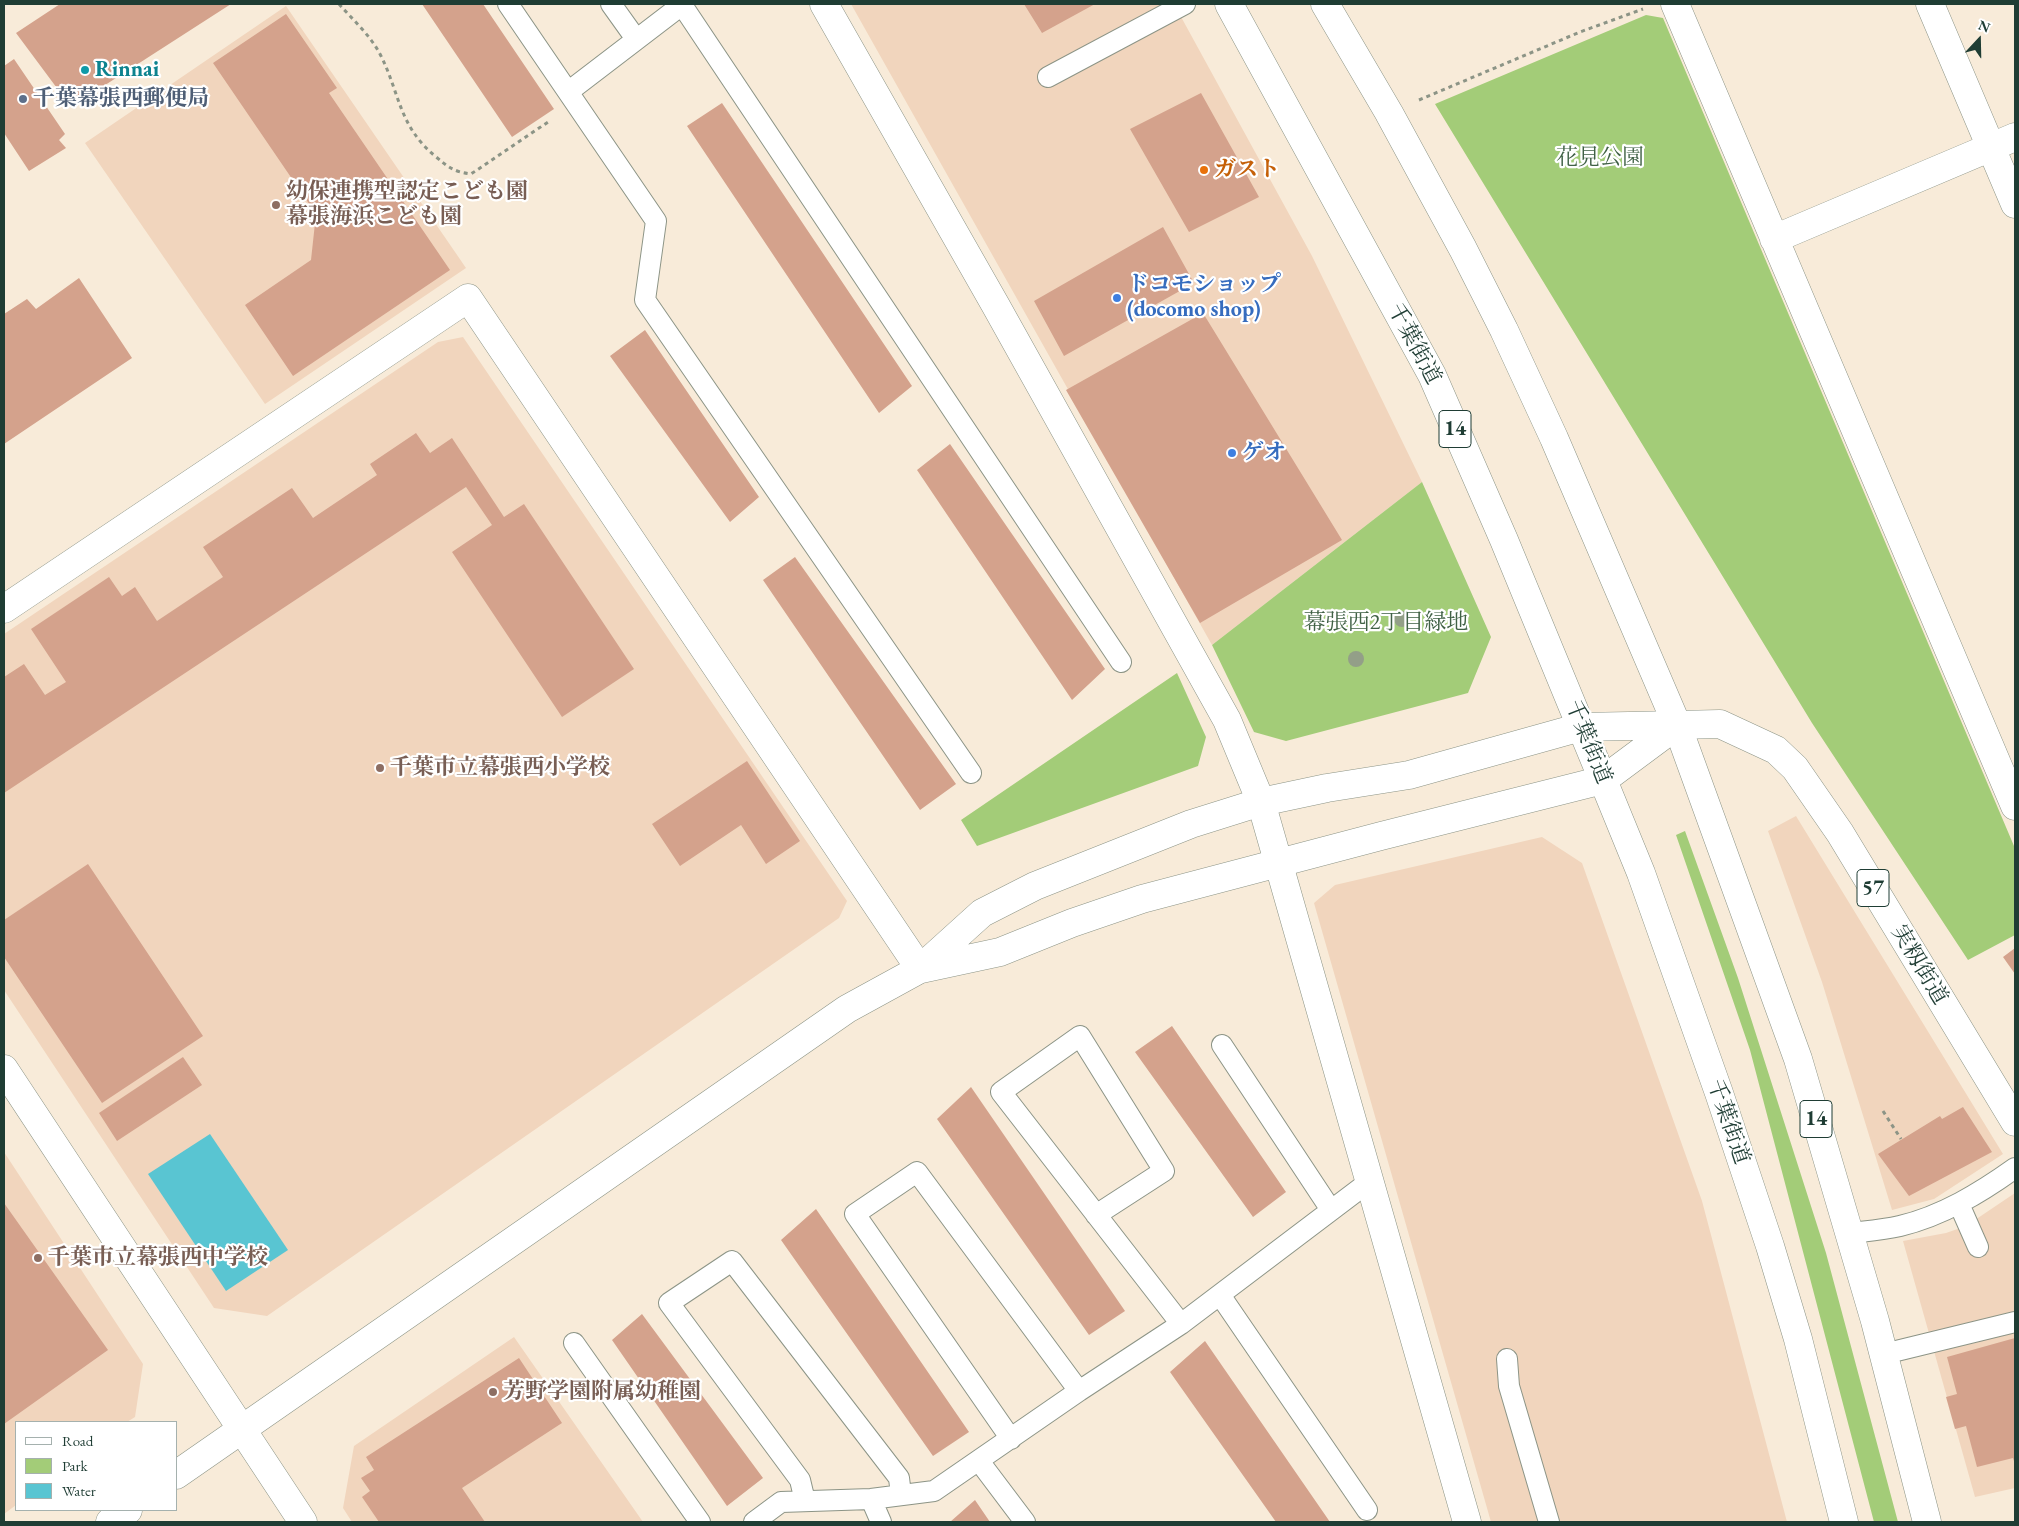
<!DOCTYPE html>
<meta charset="utf-8">
<style>
body{margin:0}
#map{position:relative;width:2019px;height:1526px;overflow:hidden;background:#f8ebd9;font-family:"EB Garamond",serif}
canvas{display:block}
.frame{position:absolute;inset:0;border:5px solid #1f3d34;pointer-events:none}
.legend{position:absolute;left:15px;top:1421px;width:162px;height:90px;box-sizing:border-box;background:#fff;border:1px solid #a5b1ae;margin:0;padding:6px 9px;list-style:none;font-size:15px;color:#1f3d34}
.legend li{display:flex;align-items:center;gap:10px;height:25px}
.legend b{width:25px;border:1px solid #a5b1ae}
.north{position:absolute;left:1954px;top:15px;width:50px;height:50px;-webkit-text-stroke:4px #fff;paint-order:stroke;rotate:21deg;font-size:14px;font-weight:700;line-height:20px;text-align:center;color:#1f3d34}
.north::after{content:'';display:block;margin:auto;width:18px;height:22px;background:#1f3d34;clip-path:polygon(50% 0,100% 100%,50% 72%,0 100%)}
</style>
<div id="map">
<canvas width="2019" height="1526"></canvas>
<div class="frame"></div>
<ul class="legend">
<li><b style="height:6px;background:#fff"></b>Road</li>
<li><b style="height:14px;background:#a3cc78"></b>Park</li>
<li><b style="height:14px;background:#59c5d2"></b>Water</li>
</ul>
<div class="north">N</div>
</div>
<script>
const context = document.querySelector('canvas').getContext('2d');
context.lineJoin = 'round';
function fill(path, color) { context.fillStyle = color; context.fill(path, 'evenodd'); }
function trace(path, color, width, dash) { context.strokeStyle = color; context.lineWidth = width; context.lineCap = dash ? 'butt' : 'round'; context.setLineDash(dash || []); context.stroke(path); }
function drawText(font, color, halo, rows, align = 'center') {
  context.font = font + ' "EB Garamond","Noto Serif JP",serif'; context.lineWidth = 4.5; context.setLineDash([]); context.textBaseline = 'middle'; context.strokeStyle = halo; context.fillStyle = color; for (const [text, x, y, turn = 0] of rows) {
    context.save(); context.translate(x, y); context.rotate((+turn || 0) * Math.PI / 180); context.textAlign = isNaN(turn) ? turn : align; if (halo) context.strokeText(text, 0, 0); context.fillText(text, 0, 0); context.restore();
  }
}
fill(new Path2D(`
 M851,4H1174L1312,256L1422,482L1212,645Z
 M286,6L466,268L265,404L85,143Z
 M463,337L847,901L839,918L267,1316L214,1308L4,990V634L438,342Z
 M1796,816L2003,1154L1934,1199L1892,1210L1822,982L1768,831Z
 M1542,837L1582,863L1702,1201L1787,1522H1491L1314,903L1335,885Z
 M4,1152L143,1364L135,1417L127,1422H16V1505L4,1514Z
 M2015,1193V1488L1975,1497L1903,1241L1946,1233L1966,1226Z
 M514,1337L643,1522H352L343,1508L354,1446Z`), '#f1d5bd');
fill(new Path2D(`
 M1646,15L1663,18L2014,846L2015,935L1968,960L1812,723L1435,104Z
 M1422,482L1491,637L1468,693L1286,741L1254,732L1212,645Z
 M1177,673L1206,737L1198,766L977,846L961,820Z
 M1685,831L1738,978L1826,1253L1898,1522H1874L1750,1050L1676,835Z`), '#a3cc78');
fill(new Path2D(`
 M210,1134L288,1250L226,1291L148,1174Z`), '#59c5d2');
fill(new Path2D(`
 M60,4H231L71,107L16,33Z
 M422,4H483L554,109L512,137Z
 M1024,4H1095L1042,33Z
 M286,14L337,88L329,93L450,270L293,376L245,305L311,260L316,214L213,63Z
 M14,59L65,134L59,140L66,148L29,171L4,133V66Z
 M1201,93L1259,197L1189,232L1130,129Z
 M722,103L912,386L879,413L687,126Z
 M1163,227L1194,283L1064,356L1034,301Z
 M79,278L132,358L4,444V333L5,332L4,314L27,299L36,309Z
 M1203,313L1342,540L1200,623L1066,390Z
 M645,330L759,497L730,522L610,356Z
 M416,433L430,453L452,438L504,517L524,504L634,669L562,717L452,552L492,525L466,487L4,793V677L24,664L45,695L66,682L31,629L109,577L122,596L135,587L157,621L223,577L203,547L292,488L313,518L377,475L370,464Z
 M950,444L1105,669L1072,700L917,470Z
 M795,557L956,784L920,810L763,580Z
 M747,761L800,841L766,864L741,825L680,866L652,824Z
 M88,864L203,1036L102,1103L4,957V920Z
 M2015,948V974L2003,957Z
 M1172,1026L1286,1192L1253,1217L1135,1052Z
 M183,1057L202,1085L117,1141L99,1113Z
 M971,1087L1125,1311L1089,1335L937,1119Z
 M1963,1107L1992,1152L1909,1196L1878,1154L1940,1116L1942,1119Z
 M4,1203L108,1350L4,1424Z
 M816,1209L969,1432L933,1456L781,1240Z
 M642,1314L763,1478L727,1506L612,1340Z
 M2015,1338V1464L2013,1458L1977,1467L1966,1426L1955,1429L1946,1397L1957,1394L1947,1357Z
 M1205,1341L1330,1522H1276L1170,1372Z
 M519,1358L562,1423L462,1488L485,1522H379L362,1497L370,1491L361,1478L374,1470L366,1457Z
 M975,1500L990,1522H950Z`), '#d4a28c');
const service = new Path2D(`
 M508,4L568,92L683,4
 M611,4L636,39
 M682,5L1121,662
 M1048,77L1185,4
 M568,92L656,221L645,300L971,773
 M1222,1045L1331,1210
 M1959,1204L1978,1247
 M1096,1215L1164,1171L1080,1036L1001,1092L1181,1324
 M1850,1233C1867,1231 1883,1230 1900,1226C1942,1216 1980,1193 2015,1168
 M1220,1295L1367,1510
 M574,1343L700,1522
 M1884,1354L2015,1322
 M1507,1359L1509,1386L1549,1522
 M1011,1439L855,1214L917,1172L1079,1391
 M979,1461L1025,1522
 M871,1499L881,1522
 M805,1501L800,1480L669,1303L732,1261L899,1478L901,1495
 M754,1522L781,1502L871,1499L934,1491L1079,1391L1181,1324L1370,1181`);
const minor = new Path2D(`
 M824,4L996,306L1227,720L1261,802L1467,1522
 M1675,4L2015,806
 M1930,4L2015,204
 M1774,239L2015,137
 M4,609L468,298L920,969`);
const tertiary = new Path2D(`
 M921,969L1000,952L1072,923L1142,899L1381,836L1603,780L1677,725
 M4,1069L303,1522
 M176,1475L847,1009L920,969L982,913L1035,886L1191,824L1261,802L1327,788L1409,775L1581,727L1677,725
 M110,1522L128,1510`);
const primary = new Path2D(`
 M1677,725L1720,724L1776,750L1795,768L1840,833L2015,1122`);
const trunk = new Path2D(`
 M1229,4L1432,375L1504,540L1603,780L1641,873L1719,1093L1770,1246L1798,1339L1844,1522
 M1325,4L1389,113L1463,249L1504,330L1554,438L1677,725L1798,1059L1875,1321L1927,1522`);
trace(service, '#8c9486', 22);
trace(minor, '#8c9486', 29);
trace(tertiary, '#8c9486', 29);
trace(primary, '#8c9486', 29);
trace(trunk, '#8c9486', 29);
trace(new Path2D(`
 M339,4C353,20 370,35 380,54C400,93 398,125 435,156C448,167 454,172 471,174L551,120
 M1419,100L1580,32L1643,9
 M1883,1111L1901,1139`), '#8c9486', 3, [4, 4]);
trace(service, '#fff', 20);
trace(minor, '#fff', 28);
trace(tertiary, '#fff', 28);
trace(primary, '#fff', 28);
trace(trunk, '#fff', 28);
context.fillStyle = '#939f88';
for (const [x, y] of [
 [1402,619],
 [1356,659]
]) { context.beginPath(); context.arc(x, y, 8, 0, 2 * Math.PI); context.fill(); }
for (const [x, y, r, color] of [
 [85,70,5,"#0f9aa8"],
 [23,99,5,"#5c6f8a"],
 [1204,170,5,"#e8710a"],
 [276,205,5,"#8d6e63"],
 [1117,298,5,"#3f7fe0"],
 [1232,453,5,"#3f7fe0"],
 [380,768,5,"#8d6e63"],
 [38,1258,5,"#8d6e63"],
 [493,1392,5,"#8d6e63"]
]) { const dot = new Path2D(); dot.arc(x, y, r, 0, 2 * Math.PI); context.fillStyle = color; context.fill(dot); trace(dot, '#fff', 2); }
for (const [x, y, w] of [
 [1455,429,32],
 [1873,888,32],
 [1816,1119,32]
]) { const box = new Path2D(); box.roundRect(x - w / 2, y - 18.5, w, 37, 4); context.fillStyle = '#fff'; context.fill(box); trace(box, '#1f3d34', 1); }
drawText('bold 21px', '#1f3d34', null, [
 ["14",1455,429],
 ["57",1873,888],
 ["14",1816,1119]
]);
drawText('bold 22px', '#0d838f', '#fff', [
 ["Rinnai",95,70]
], 'left');
drawText('bold 22px', '#4e5e75', '#fff', [
 ["千葉幕張西郵便局",33,99]
], 'left');
drawText('22px', '#406145', '#fff', [
 ["花見公園",1600,158],
 ["幕張西2丁目緑地",1386,623]
]);
drawText('bold 22px', '#c56008', '#fff', [
 ["ガスト",1214,170]
], 'left');
drawText('bold 22px', '#785e54', '#fff', [
 ["幼保連携型認定こども園",286,192],
 ["幕張海浜こども園",286,217],
 ["千葉市立幕張西小学校",390,768],
 ["千葉市立幕張西中学校",48,1258],
 ["芳野学園附属幼稚園",503,1392]
], 'left');
drawText('bold 22px', '#366cbe', '#fff', [
 ["ドコモショップ",1127,285],
 ["(docomo shop)",1127,310],
 ["ゲオ",1242,453]
], 'left');
drawText('22px', '#1f3d34', '#fff', [
 ["千葉街道",1414,344,62],
 ["千葉街道",1588,742,68],
 ["実籾街道",1919,965,59],
 ["千葉街道",1728,1122,71]
]);
</script>
